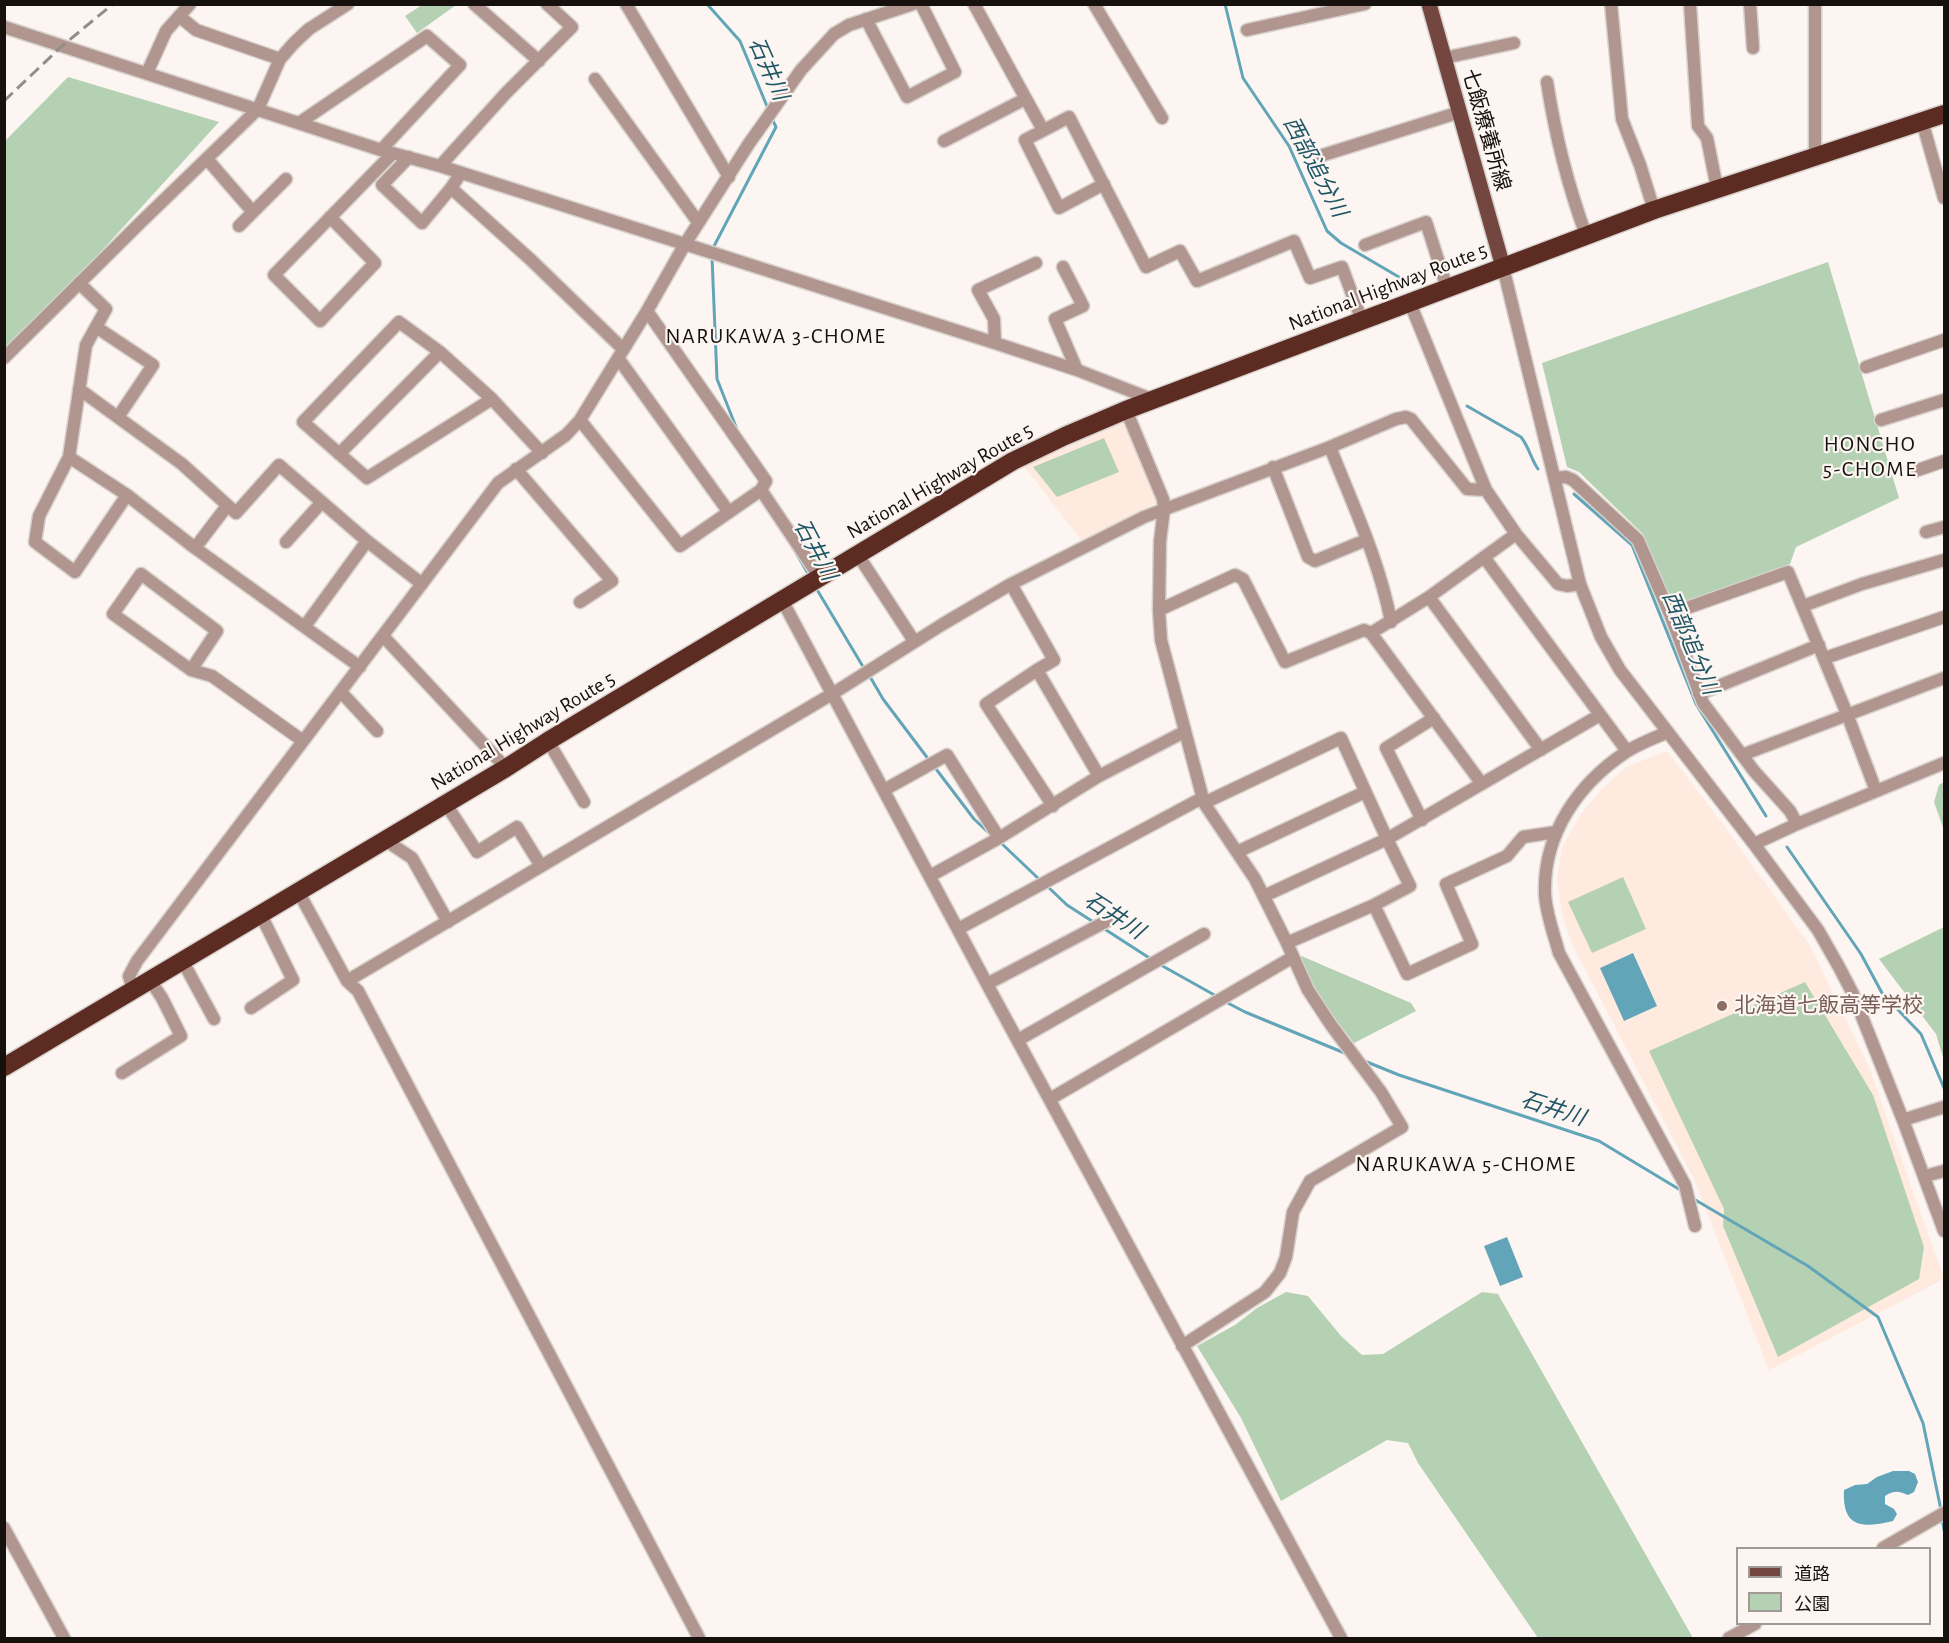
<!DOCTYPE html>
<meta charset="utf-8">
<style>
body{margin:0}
#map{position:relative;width:1949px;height:1643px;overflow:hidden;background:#fcf5f1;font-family:"Alegreya Sans","Noto Sans JP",sans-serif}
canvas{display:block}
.frame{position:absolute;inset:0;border:6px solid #17110e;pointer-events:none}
.legend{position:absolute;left:1736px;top:1547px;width:195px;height:78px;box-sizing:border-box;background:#fcf5f1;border:2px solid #a09a96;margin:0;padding:8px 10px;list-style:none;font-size:18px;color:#17110e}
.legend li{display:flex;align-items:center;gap:12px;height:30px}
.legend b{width:30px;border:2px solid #a09a96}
</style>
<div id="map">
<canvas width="1949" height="1643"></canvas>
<div class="frame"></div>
<ul class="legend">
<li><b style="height:8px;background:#73473f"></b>道路</li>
<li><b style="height:16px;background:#b4d1b3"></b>公園</li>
</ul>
</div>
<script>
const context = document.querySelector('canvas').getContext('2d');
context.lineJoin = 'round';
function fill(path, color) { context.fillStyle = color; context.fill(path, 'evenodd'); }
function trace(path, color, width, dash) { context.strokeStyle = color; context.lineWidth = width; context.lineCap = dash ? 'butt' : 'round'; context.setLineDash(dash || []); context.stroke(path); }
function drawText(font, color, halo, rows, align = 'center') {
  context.font = font + ' "Alegreya Sans","Noto Sans JP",sans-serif'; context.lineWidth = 4.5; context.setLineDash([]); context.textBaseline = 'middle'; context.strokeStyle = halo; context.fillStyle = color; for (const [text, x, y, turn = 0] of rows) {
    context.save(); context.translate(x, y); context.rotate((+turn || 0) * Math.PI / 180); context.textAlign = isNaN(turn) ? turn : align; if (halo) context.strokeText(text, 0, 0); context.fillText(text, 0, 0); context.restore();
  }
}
fill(new Path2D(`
 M1125,422L1159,501L1082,541L1024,466Z
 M1667,751L1725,827L1810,946L1869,1067L1944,1279L1769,1370L1693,1177L1572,944L1562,914L1557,879L1562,848L1581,814L1602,789L1626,767Z`), '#ffeadf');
fill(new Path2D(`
 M422,5V4L456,5L417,33L405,16Z
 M68,77L219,122L5,357V141Z
 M1828,262L1899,498L1796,547L1790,564L1673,609L1643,534L1579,472L1567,467L1542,363Z
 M1104,438L1119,472L1057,497L1033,467Z
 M1944,782V830L1934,802L1939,785Z
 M1623,877L1646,929L1592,953L1568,902Z
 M1944,927V1061L1936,1034L1879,959Z
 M1299,955L1411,1003L1416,1011L1354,1043L1313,991Z
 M1805,982L1873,1095L1924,1247L1919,1279L1778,1357L1723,1226L1724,1209L1649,1051Z
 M1286,1292L1308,1296L1341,1336L1362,1355L1383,1354L1482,1292L1498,1294L1693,1638H1538L1418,1463L1408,1443L1387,1440L1281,1501L1241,1418L1197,1346L1235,1325L1257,1308Z`), '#b4d1b3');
fill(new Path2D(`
 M1633,953L1657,1006L1624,1021L1600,968Z
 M1507,1237L1523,1277L1500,1286L1484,1246Z
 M1893,1471H1909L1915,1474L1918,1482L1914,1492L1908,1495C1899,1491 1894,1490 1885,1496V1504L1894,1509L1897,1514L1893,1521C1863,1528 1842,1529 1844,1490L1855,1485L1867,1484L1877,1477Z`), '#62a5b9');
trace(new Path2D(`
 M707,4L740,41L769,111
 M1225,4L1243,78L1289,146L1327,231L1341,243L1404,280
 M712,250L776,127L771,117
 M712,257L717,379L738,432
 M1467,406L1521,437C1529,447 1531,459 1538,469
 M1574,494L1632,545L1696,704L1766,816
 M792,546L810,577
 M816,588L865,670
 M869,675L883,699L929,760
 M933,765L974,819L990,834
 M1000,842L1041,881
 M1787,847L1861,954L1882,993L1921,1034L1944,1088
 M1046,885L1067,905L1095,923
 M1103,928L1151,959
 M1159,964L1218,997
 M1224,1001L1245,1012L1347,1054
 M1362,1060L1399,1075L1599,1141L1682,1191
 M1692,1198L1808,1266L1878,1317L1923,1423L1941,1510
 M1942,1517L1944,1530`), '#62a5b9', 3);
const minor = new Path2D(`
 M474,4L539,61
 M626,4L729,177
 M974,4L1043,130
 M1094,4L1162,118
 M1611,4L1622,119L1640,165L1654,210
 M1690,4L1698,126L1707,138L1717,188
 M1750,4L1753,48
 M1815,4V156
 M179,16L196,30L280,59
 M866,19L907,97L955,72L921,4
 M4,27L381,150L440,166L995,343L1077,370L1154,400
 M1247,30L1365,4
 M1444,58L1514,43
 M147,73L166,31L190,4
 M595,79L698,222
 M1547,82C1555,134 1568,186 1586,235
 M1922,121L1944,198
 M299,123L427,36L460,65L381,150
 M944,141L1025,99
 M1320,156L1460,112
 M409,157L382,185L422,223L451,188L461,173
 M207,159L252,211
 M440,166L506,93L572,27L547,4
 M1104,184L1059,208L1025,140L1069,117L1146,267L1180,251L1197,281L1294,241L1310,278L1342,267L1362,321
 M451,188L531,260L623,349
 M330,217L375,263L320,321L274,275L393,153
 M239,226L286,179
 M1365,245L1426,222L1447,288
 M1063,267L1083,306L1055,319L1077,370
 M1503,267L1580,584L1601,637L1620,670L1754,844L1818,930L1839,967L1853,994L1903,1120L1944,1231
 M79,283L106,309L86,345L69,457L39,516L35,542L75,572L127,495
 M1410,303L1486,490L1516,534L1558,584L1567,586L1580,584
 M647,311L766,481L761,490L820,578
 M96,327L153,365L118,417
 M995,343L994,319L978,290L1036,263
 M4,358L139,224L258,109L280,59L294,43L309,29L348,4
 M618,358L728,511
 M1866,367L1944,340
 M79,389L182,464L236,513L279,465L367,541L422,584
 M492,399L440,352L399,322L303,422L367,478L492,399L542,453
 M1126,410L1163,499L1164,509L1160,541L1159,610L1161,640L1204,803L1255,879L1287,943L1308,990L1331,1025L1381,1092L1402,1127L1310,1181L1293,1212L1286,1257L1280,1273L1265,1292L1182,1346
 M580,420L680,546L761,490
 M1881,420L1944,400
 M1330,447C1352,503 1380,562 1391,622
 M339,454L440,352
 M69,457L127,495L195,548L360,667
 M1273,467L1308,557L1315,561L1366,540
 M516,469L612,581L580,602
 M1915,471L1944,461
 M1555,478L1566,477L1573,480L1638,540L1670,614
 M1926,532L1944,527
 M286,542L322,502
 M195,548L227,506
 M858,555L914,641
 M1484,557L1627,751
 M1011,584L1054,660L1037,670L1099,776
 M1429,597L1541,750
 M782,600L987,984L1341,1638
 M1803,606L1862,584L1944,560
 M1159,610L1235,575L1243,579L1285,662L1364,630L1371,633L1429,597L1516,534
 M305,626L367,541
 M1371,633L1482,784
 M383,636L506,768
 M1825,658L1944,617
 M191,670L113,614L141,574L217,631L191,670L212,676L303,741
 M1037,670L986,704L1053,806
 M341,692L377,731
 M1699,694L1819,645
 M1668,732C1654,738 1638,744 1626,752C1578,784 1543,834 1545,894C1546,914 1554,934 1559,953L1685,1185L1695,1226
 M548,741L584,802
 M1742,755L1944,678
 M884,790L947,755L999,838
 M1204,803L1341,738L1387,839L1410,886L1374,905L1287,943
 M446,804L477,852L517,827L541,866
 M1422,820L1386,748L1434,718
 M1797,824L1790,811L1754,771L1703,703L1670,614L1788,572L1847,714L1876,791
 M385,840L412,858L448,922
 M1754,844L1797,824L1944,763
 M1237,852L1365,792
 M930,876L999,838L1099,776L1184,732
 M298,891L347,981L358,991L699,1638
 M1264,896L1387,839L1600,715
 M1374,905L1407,974L1472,944L1446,884L1507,856L1523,837L1556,832
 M958,929L1202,798
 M182,960L214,1019
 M347,981L832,694L943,624L1011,584L1144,517L1330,447L1396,419L1406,417L1411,419L1467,489L1486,490
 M987,984L1107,921
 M133,990L129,976L137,961L498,483L566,435L580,420L647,311L685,244L748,145L801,70L834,34L849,25L913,4
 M251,1008L293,980L261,915
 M1018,1040L1204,934
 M122,1073L181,1036L162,998L150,980
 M1050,1099L1293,957
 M1903,1120L1944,1107
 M1925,1176L1944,1171
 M4,1528L64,1638
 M1883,1548L1944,1513
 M1729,1638L1755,1624`);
const major = new Path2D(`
 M1429,4L1503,267`);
const highway = new Path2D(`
 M4,1067L506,768L548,741L1013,461L1065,436L1126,410L1654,210L1944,114`);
trace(minor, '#d7d1cd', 15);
trace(major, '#d7d1cd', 18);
trace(highway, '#d7d1cd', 21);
trace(minor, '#b19690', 12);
trace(major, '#73473f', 15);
trace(highway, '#5c2b22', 18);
trace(new Path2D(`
 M4,101L62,46L113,4`), '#938c89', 3, [12, 6]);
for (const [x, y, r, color] of [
 [1722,1006,6,"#8d6e63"]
]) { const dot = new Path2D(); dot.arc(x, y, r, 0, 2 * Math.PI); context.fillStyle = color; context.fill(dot); trace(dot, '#fcf5f1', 2); }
drawText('21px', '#17110e', '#fcf5f1', [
 ["七飯療養所線",1486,130,74],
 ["National Highway Route 5",1388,287,-21],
 ["National Highway Route 5",940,481,-30],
 ["National Highway Route 5",523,731,-31]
]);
drawText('21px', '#785e54', '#fcf5f1', [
 ["北海道七飯高等学校",1734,1006]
], 'left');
drawText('italic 22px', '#205767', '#fcf5f1', [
 ["石井川",768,69,66],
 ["西部追分川",1315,167,62],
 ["石井川",815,550,62],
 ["西部追分川",1690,643,67],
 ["石井川",1114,916,33],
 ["石井川",1553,1109,18]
]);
context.letterSpacing = '1.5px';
drawText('22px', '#17110e', '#fcf5f1', [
 ["NARUKAWA 3-CHOME",776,336],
 ["HONCHO",1870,444],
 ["5-CHOME",1870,469],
 ["NARUKAWA 5-CHOME",1466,1164]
]);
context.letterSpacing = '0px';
</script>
